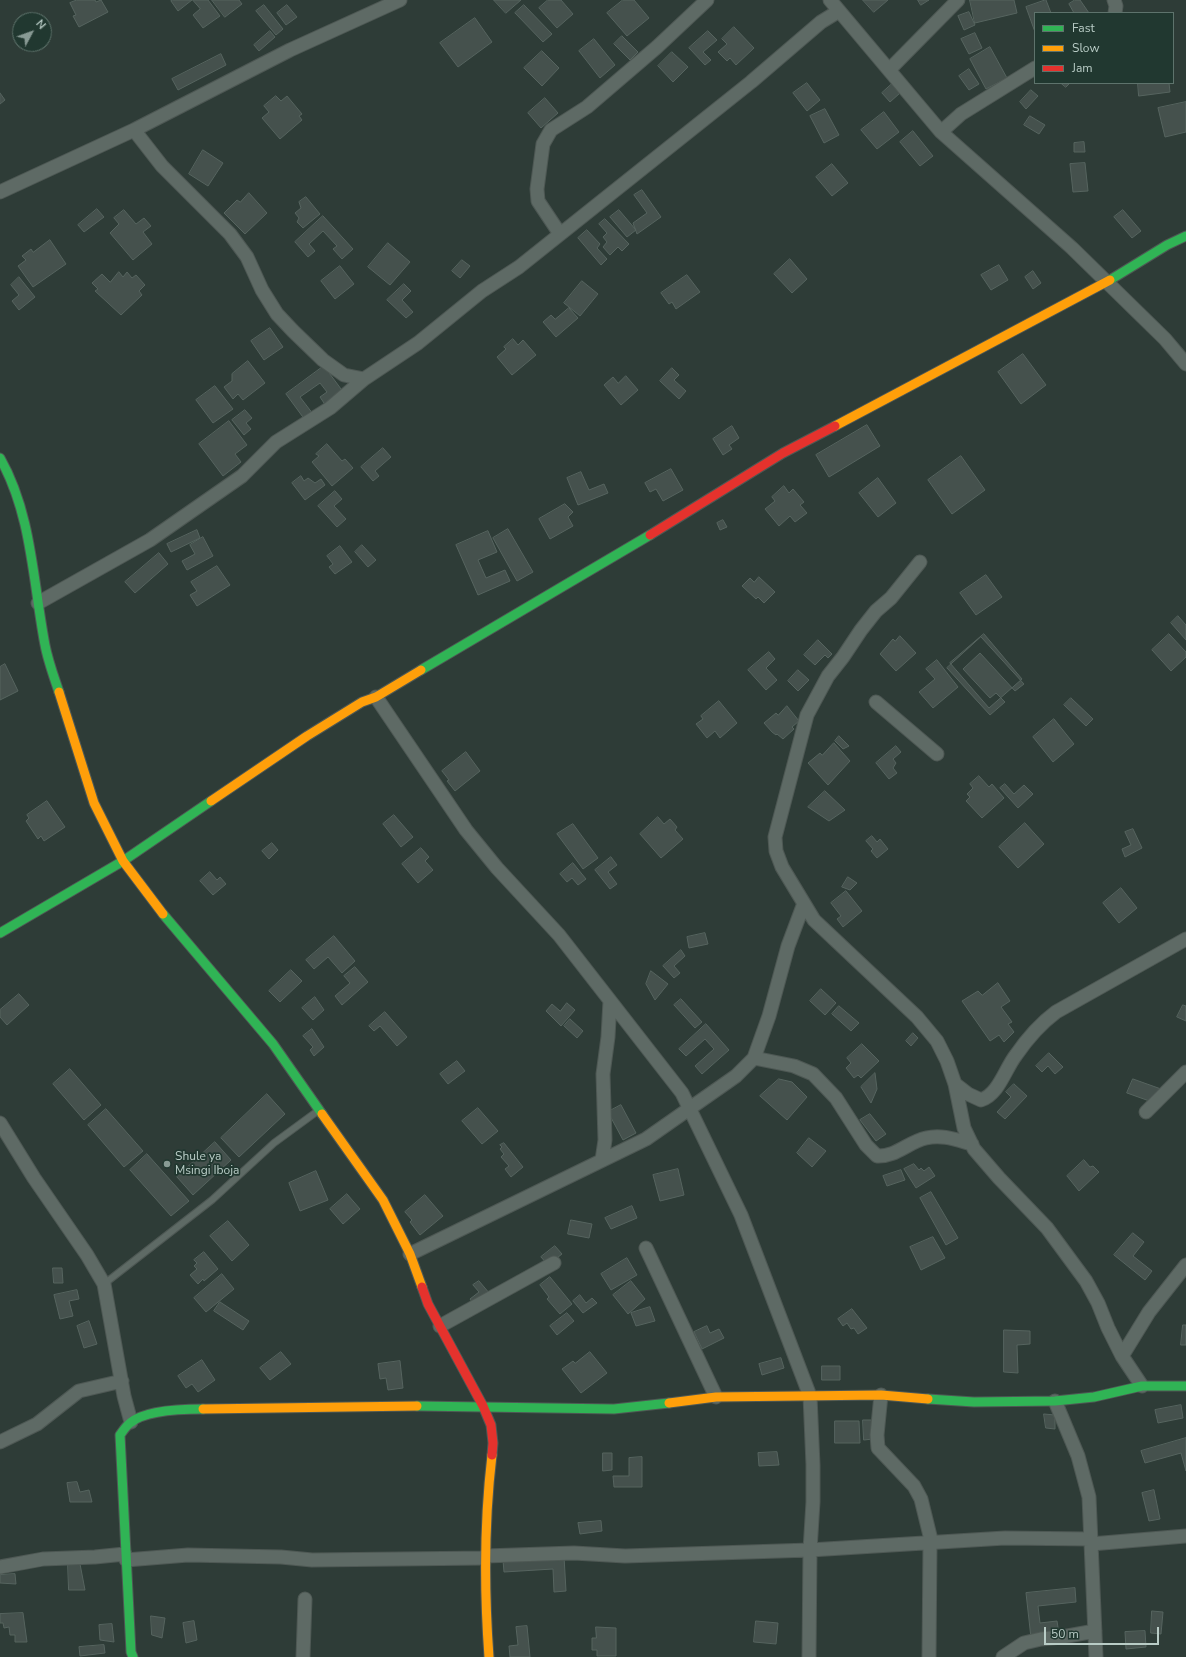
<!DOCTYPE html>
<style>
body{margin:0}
#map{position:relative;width:1186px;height:1657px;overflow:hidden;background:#2e3c37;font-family:"Nunito Sans",sans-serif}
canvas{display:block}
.legend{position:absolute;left:1034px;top:12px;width:140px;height:72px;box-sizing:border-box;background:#213830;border:1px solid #5e736c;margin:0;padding:5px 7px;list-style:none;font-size:12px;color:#b9ccc6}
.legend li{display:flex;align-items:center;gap:8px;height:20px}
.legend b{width:20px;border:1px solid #5e736c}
.north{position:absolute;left:12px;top:12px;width:40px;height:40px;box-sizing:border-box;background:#213830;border:1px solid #5e736c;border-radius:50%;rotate:49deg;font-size:11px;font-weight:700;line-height:16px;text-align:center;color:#b9ccc6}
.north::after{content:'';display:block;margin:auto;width:14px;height:18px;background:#889a94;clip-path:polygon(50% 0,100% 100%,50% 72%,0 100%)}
.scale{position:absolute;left:1044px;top:1627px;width:115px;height:18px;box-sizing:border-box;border:2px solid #b9ccc6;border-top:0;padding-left:5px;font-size:12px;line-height:14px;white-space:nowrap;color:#b9ccc6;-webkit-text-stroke:3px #213830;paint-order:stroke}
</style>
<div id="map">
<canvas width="1186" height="1657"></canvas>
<ul class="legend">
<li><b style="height:5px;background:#30b455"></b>Fast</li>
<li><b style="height:5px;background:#ff9f0a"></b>Slow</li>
<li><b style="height:5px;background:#e5322d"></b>Jam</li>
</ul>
<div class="north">N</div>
<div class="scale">50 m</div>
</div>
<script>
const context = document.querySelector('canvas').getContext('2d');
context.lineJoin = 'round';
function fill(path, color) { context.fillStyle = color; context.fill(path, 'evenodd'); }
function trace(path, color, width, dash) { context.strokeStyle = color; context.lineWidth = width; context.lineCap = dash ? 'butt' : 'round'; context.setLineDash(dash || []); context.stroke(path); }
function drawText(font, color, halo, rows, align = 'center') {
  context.font = font + ' "Nunito Sans",sans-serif'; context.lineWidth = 3.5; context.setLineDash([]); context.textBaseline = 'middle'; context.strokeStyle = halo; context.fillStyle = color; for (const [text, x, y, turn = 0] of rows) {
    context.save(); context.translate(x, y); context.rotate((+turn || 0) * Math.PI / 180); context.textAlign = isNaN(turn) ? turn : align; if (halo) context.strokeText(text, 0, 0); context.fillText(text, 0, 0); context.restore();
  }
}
const building = new Path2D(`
 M77,0H95L96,2L101,0L108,12L79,27L73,16L76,15L70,3Z
 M173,0H192L178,11L171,1Z
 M193,0H208L220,16L203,28L193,15L200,9Z
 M212,0H239L242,4L225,17Z
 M494,0H521L506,13Z
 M548,0H561L573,14L557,28L539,8Z
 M623,0H634L649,18L627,36L607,13Z
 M863,0H888L874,12Z
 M918,0H929L921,5Z
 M970,0H1014L1017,13L975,23Z
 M1046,0L1051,13H1035V32L1026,7Z
 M1075,0H1080L1089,13H1074L1069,4Z
 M264,5L283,29L276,35L256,11Z
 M287,5L297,17L286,25L277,13Z
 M524,5L552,34L543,42L515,13Z
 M969,12L975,25L964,30L958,16Z
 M475,18L492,42L458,67L440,43Z
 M734,27L754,48L736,65L730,58L727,61L718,52L727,44L722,39Z
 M270,31L275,37L259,51L254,45Z
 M708,31L717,40L703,52L711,60L705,65L689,48Z
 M975,33L982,48L969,54L961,39Z
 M622,36L638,52L630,60L614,44Z
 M594,39L615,65L600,78L579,51Z
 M990,47L1007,78L986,89L970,59Z
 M542,51L559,68L542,86L524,68Z
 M672,52L688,67L673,82L658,66Z
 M221,54L226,65L178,90L172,79Z
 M969,69L979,84L969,90L959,76Z
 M807,83L820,100L807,111L793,93Z
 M1061,83H1070L1066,87Z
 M1138,83H1169L1170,92L1139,96Z
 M892,84L900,93L890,102L882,93Z
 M1031,90L1038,96L1026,109L1020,102Z
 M0,93L5,100L0,104Z
 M276,96L281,101L287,96L302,114L299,116L302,120L280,139L262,118L269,112L264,106Z
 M545,98L558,113L541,128L528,113Z
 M1186,102V132L1165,137L1158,108Z
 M825,109L839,135L824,143L810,116Z
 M884,112L899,132L877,149L861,130Z
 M1030,116L1045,125L1039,134L1024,125Z
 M913,131L933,156L920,166L900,142Z
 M1084,142L1085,152H1074V143Z
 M203,150L223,163L208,186L189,174Z
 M1085,163L1088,191L1073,192L1070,164Z
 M832,164L848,183L832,196L816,177Z
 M642,190L661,217L637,234L633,223L647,213L634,195Z
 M249,193L267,213L245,234L224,213L237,200L240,202Z
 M306,197L320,214L303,228L297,222L299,218L295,213L301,208L299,202Z
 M97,209L104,217L84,232L78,225Z
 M124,210L136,224L144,218L151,226L143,232L152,244L133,260L110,233L119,224L114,218Z
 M619,210L636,230L627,237L610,217Z
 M1123,210L1141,231L1132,238L1114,217Z
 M323,216L353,249L342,259L333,249L337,246L323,231L309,244L315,251L308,257L295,242Z
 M605,219L629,244L622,251L618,247L610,255L603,247L607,242L603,237L607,233L599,224Z
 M587,230L600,244L597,248L607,259L601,265L578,238Z
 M50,240L66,264L33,287L18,266L26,260L22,256L31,249L33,252Z
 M388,243L410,262L390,285L368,267Z
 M790,259L807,279L792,293L774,274Z
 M462,260L470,266L460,278L452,271Z
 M999,265L1008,280L991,290L981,275Z
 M340,266L354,284L335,299L321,281Z
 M1033,271L1041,283L1033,289L1025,277Z
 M119,272L123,277L127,272L132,278L136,275L145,285L139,291L142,295L121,315L95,291L98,289L92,283L102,274L110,282Z
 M687,275L700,292L676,309L672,302L669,304L661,293Z
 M19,277L35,297L19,310L12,301L19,295L11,285Z
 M582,281L598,294L580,316L564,303Z
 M404,284L411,291L402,300L413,312L406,318L387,300Z
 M569,308L578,318L556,337L543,322L551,315L555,319Z
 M270,328L283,347L264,360L251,341Z
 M513,339L518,345L523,340L536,355L512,375L497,357L506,349L504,347Z
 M1023,354L1046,385L1021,404L998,372Z
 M248,361L265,383L243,400L238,394L233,399L224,387L232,381V374Z
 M324,366L344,393L326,406L320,397L327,392L320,383L300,397L313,414L305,420L286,394Z
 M672,368L679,375L674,380L686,391L679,399L660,381Z
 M626,376L638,390L621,405L604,385L613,377L618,383Z
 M215,386L233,409L213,423L196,400Z
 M245,410L252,418L246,423L251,429L244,435L232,420Z
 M229,421L247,445L235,454L241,462L223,476L199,444Z
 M867,425L880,446L829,477L816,455Z
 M732,426L739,438L729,445L732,449L723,455L713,439Z
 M327,444L342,461L345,459L353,468L332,486L312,462L319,456L316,454Z
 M383,448L391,457L375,471L379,476L373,481L361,467Z
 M961,456L985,490L952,514L928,480Z
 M671,469L683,490L663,501L656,489L650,492L645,483Z
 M581,472L589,490L604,484L608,493L578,505L567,478Z
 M301,476L304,481L308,478L315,483L321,479L325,485L305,500L292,483Z
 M878,478L896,503L878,517L859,493Z
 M784,486L789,493L793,489L804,502L800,505L807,513L795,522L790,516L779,526L765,509L775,501L772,497Z
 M335,491L342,499L334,506L346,519L337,527L318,506Z
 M565,504L573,512L568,517L573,526L550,539L539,519Z
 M723,520L727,527L720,530L717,523Z
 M508,529L533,572L517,581L493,538Z
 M197,530L200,538L171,552L167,544Z
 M488,531L497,552L478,560L486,578L505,570L510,581L478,595L456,545Z
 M203,537L213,556L187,570L182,561L195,554L190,545Z
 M362,545L376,560L368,567L355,552Z
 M340,546L352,562L335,574L329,567L333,564L327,556Z
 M159,553L168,564L135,593L125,582Z
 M217,566L230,585L197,606L190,595L197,591L191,582Z
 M986,575L1002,597L976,615L960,593Z
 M759,577L775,592L764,603L758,597L756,599L742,586L750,578L754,582Z
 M1178,616L1186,625V640L1171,623Z
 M984,634L1022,679L989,708L950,663Z
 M1169,634L1186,652V657L1171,671L1152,650Z
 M900,636L916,653L896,671L880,654L893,639L895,641Z
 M981,637L1024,684L1015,691L980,653L963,669L990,698L996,693L1005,702L990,715L947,668Z
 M818,640L832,654L828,658L825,655L815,665L804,655Z
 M769,652L775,659L766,668L777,680L766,690L748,670Z
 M937,660L958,687L933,708L919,692L935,679L926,669Z
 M5,664L18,691L0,700V667Z
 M798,670L809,680L798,691L788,681Z
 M1071,698L1093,719L1086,726L1064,705Z
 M719,701L737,723L720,738L715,731L707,738L696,724L703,719L701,716Z
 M787,706L799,721L792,727L794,729L783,739L777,734L776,735L772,732L764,723L776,713L778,715Z
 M1054,719L1074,744L1053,762L1033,737Z
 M839,736L849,746L843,749L835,741Z
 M834,743L850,761L828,785L808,763L820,753L822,755Z
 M896,746L901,752L893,759L896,763L893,768L897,773L889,779L876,763Z
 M466,752L480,771L455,791L447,781L449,780L442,771Z
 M979,776L989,787L992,784L1004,798L982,818L966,801L970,797L967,794L973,788L970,784Z
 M1005,784L1014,794L1024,785L1033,794L1018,808L1000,788Z
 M825,791L845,810L829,821L808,807Z
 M47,801L65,827L44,841L41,836L38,839L26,821L29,818L27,815Z
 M394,815L413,837L401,847L383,824Z
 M658,817L664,824L670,819L677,827L675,830L683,839L661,858L640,834Z
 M1025,823L1044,844L1018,868L999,847Z
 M573,824L598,858L583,869L557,834Z
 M1133,829L1142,848L1125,857L1122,849L1131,845L1125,832Z
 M872,836L877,842L880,839L888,849L877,858L871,851L873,849L866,841Z
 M272,843L278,850L269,859L262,851Z
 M421,848L429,857L425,861L433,870L418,883L402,864Z
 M611,857L617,865L608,872L617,884L610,889L595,870Z
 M573,863L586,879L578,885L572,878L567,882L560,874Z
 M210,872L217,880L220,877L226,884L213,895L200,881Z
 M848,877L857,883L850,890L842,887Z
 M1121,888L1137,908L1119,923L1103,903Z
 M846,891L862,911L843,927L837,919L841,916L831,903Z
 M705,933L708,944L689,948L687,937Z
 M334,936L355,961L342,973L328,957L314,969L306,960Z
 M681,950L685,956L674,966L680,973L674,978L663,966Z
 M355,967L368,982L342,1005L335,996L350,983L344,976Z
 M291,970L302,981L280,1002L269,991Z
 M651,971L668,984L655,1000L646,984Z
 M998,983L1010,1001L1001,1007L1012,1022L1008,1024L1014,1032L1004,1042L999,1035L990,1041L962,1001L978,991L982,995Z
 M821,989L836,1003L825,1015L810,1001Z
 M19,994L29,1005L7,1025L0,1017V1010Z
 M315,997L324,1010L313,1020L302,1008Z
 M681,999L702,1022L695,1028L674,1005Z
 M567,1003L575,1010L561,1026L546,1011L552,1004L560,1011Z
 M1183,1005L1186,1006V1021L1177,1017Z
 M839,1006L859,1023L851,1031L832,1014Z
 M385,1012L407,1037L397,1046L380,1026L374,1031L369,1026Z
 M570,1019L583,1031L577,1038L564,1026Z
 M706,1024L729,1050L702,1074L695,1066L714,1049L705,1039L686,1056L679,1049Z
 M312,1029L324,1047L314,1056L310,1050L313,1047L303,1036Z
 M913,1033L918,1038L911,1046L906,1041Z
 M862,1044L879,1061L861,1078L858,1075L854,1078L846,1068L851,1063L847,1058Z
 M1049,1053L1063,1067L1055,1074L1048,1066L1042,1072L1036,1066Z
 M457,1061L465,1071L448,1084L440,1074Z
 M70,1069L101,1105L84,1120L53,1084Z
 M875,1073L877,1089L871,1103L861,1087Z
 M779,1079L792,1082L807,1097L787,1120L760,1096Z
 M1133,1079L1161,1089L1155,1103L1127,1093Z
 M1014,1084L1027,1096L1005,1119L997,1112L1011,1097L1006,1092Z
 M267,1094L285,1114L239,1157L221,1138Z
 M621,1105L636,1133L623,1140L608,1112Z
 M478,1108L498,1131L482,1144L462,1121Z
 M106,1109L143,1151L124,1167L88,1125Z
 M870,1114L886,1134L876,1141L860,1120Z
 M809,1138L826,1151L812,1167L797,1153Z
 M215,1142L231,1160L193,1195L177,1177Z
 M504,1143L523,1167L511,1177L505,1169L509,1166L501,1157L504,1154L500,1149L502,1147L500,1145Z
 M147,1154L189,1201L171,1216L130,1170Z
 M1084,1160L1090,1167L1093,1166L1099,1172L1079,1191L1067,1176Z
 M914,1164L919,1170L921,1168L924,1171L929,1167L935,1176L916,1188L904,1169Z
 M678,1169L684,1195L660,1201L653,1175Z
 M901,1170L905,1180L887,1186L883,1176Z
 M316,1171L328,1200L300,1211L289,1183Z
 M931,1192L958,1238L946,1245L920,1198Z
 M347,1194L360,1209L343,1224L330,1209Z
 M425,1195L443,1216L420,1235L410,1222L412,1220L405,1212Z
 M632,1206L637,1218L611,1229L605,1218Z
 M571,1220L592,1224L589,1238L568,1234Z
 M228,1221L249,1245L232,1261L210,1236Z
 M1133,1233L1144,1242L1133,1256L1152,1271L1145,1280L1114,1255Z
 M933,1237L945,1258L921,1270L910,1247Z
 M555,1246L562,1254L548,1265L541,1257Z
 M204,1252L218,1269L204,1281L203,1279L198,1284L190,1275L197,1269L194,1266L197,1263L194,1260Z
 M627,1258L637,1275L611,1290L601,1274Z
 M53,1268H62L63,1283H54Z
 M222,1274L234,1289L206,1312L194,1298Z
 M550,1277L572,1304L560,1314L547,1299L549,1297L540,1285Z
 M479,1281L490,1294L475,1306L470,1299L479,1292L473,1285Z
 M631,1281L645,1299L628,1314L613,1295Z
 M77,1290L79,1299L69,1301L73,1316L60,1319L54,1295Z
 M580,1295L586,1303L592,1298L597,1303L583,1313L573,1301Z
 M220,1302L249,1321L243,1330L214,1311Z
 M650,1307L655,1321L636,1326L631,1313Z
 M852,1309L867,1328L858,1334L854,1328L851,1329L847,1323L843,1326L838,1319Z
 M567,1313L574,1321L557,1335L550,1326Z
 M89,1321L97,1344L84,1348L77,1326Z
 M1183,1325H1186V1345H1181Z
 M707,1326L710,1333L719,1329L724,1338L702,1349L694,1332Z
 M1004,1330L1030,1331V1344L1017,1345L1018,1373L1004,1372Z
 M281,1352L291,1364L270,1380L260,1368Z
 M590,1352L607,1373L581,1393L562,1369L573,1361L575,1363Z
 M781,1358L784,1368L762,1375L759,1364Z
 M202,1360L215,1380L198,1392L192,1384L186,1388L178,1376Z
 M400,1361L403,1388L388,1390L386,1378L380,1379L378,1364Z
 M822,1366H840V1380H822Z
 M1181,1405L1183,1418L1158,1423L1155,1410Z
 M1044,1414L1055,1415V1429L1046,1428Z
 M863,1420H873V1439L864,1440Z
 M835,1421H859L860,1443H835Z
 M1186,1438V1471L1181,1453L1145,1463L1141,1451Z
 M777,1452L779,1465L759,1466L758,1453Z
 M603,1453H612V1470L603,1471Z
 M642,1457V1487H614L613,1476H629V1458Z
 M77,1482L80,1492L89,1490L92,1502H70L67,1483Z
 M1154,1490L1160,1519L1149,1521L1142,1493Z
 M601,1521L602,1531L580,1534L578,1523Z
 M564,1556L566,1591L554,1592L553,1569L504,1572L503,1560Z
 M68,1564H80L85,1590H69Z
 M15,1574L16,1584L0,1583V1575Z
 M1075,1588L1076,1602L1038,1606L1040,1623L1057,1621L1059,1634L1031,1638L1026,1593Z
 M1152,1611L1163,1612L1161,1634L1151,1633Z
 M23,1613L27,1642H15V1635H10L9,1627L4,1628L3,1623H0V1614Z
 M151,1616L165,1618L162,1638L152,1635Z
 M194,1621L197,1640L186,1643L183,1623Z
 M756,1621L778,1623L776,1644L754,1642Z
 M112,1624L114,1642L100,1640L99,1625Z
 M527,1626L530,1657H510L509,1646L518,1645L516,1627Z
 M596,1627L616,1628V1656H597V1650H592V1638H596Z
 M1145,1631L1146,1647L1126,1649L1125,1632Z
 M104,1645L105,1653L80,1656L79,1647Z`);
fill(building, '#45514d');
trace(building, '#56645f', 1);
const lane = new Path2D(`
 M104,1284L212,1200L274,1143L319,1110`);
const street = new Path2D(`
 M830,0L941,132L1072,248L1165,339L1186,364
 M1114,0L1116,6L1115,13
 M889,70L958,0
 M134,130L162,166L230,234L247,257L262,290L277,314L293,331L323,360L344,375L364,379
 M941,132L961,114L1035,68
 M0,192L134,130L290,50L400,0
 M560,234L538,201L537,189L543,144L551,130L587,107L657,47L707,0
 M920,562L891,598L876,611L861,630L843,657L828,676L807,715L775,837L776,851L782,867L814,920L917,1017L937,1041L947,1061L955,1084L964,1128L974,1149L999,1178L1047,1228L1086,1281L1098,1303L1108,1328L1122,1356L1142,1386
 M38,603L150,540L242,476L276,442L330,408L364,379L418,343L482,291L519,267L751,82L821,22L839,11
 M376,697L466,830L497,868L559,935L682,1093L741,1215L810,1396L813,1465V1502L810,1550L809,1657
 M876,702L937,754
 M754,1058L794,1066L813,1074L836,1098L866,1145L877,1156C896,1157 908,1142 926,1138C942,1134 957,1140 972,1144
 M955,1084L968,1094L981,1100C999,1094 1005,1069 1016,1055C1027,1039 1040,1024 1056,1012L1186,939
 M1146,1112L1186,1072
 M0,1123L34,1178L87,1255L104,1284L124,1396L131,1422
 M602,1160L605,1140L603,1074L608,1037L610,1001
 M646,1248L716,1397
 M410,1254L646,1139L736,1076L754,1058L769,1016L788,946L803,906
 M440,1326L554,1263
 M1122,1356L1149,1312L1186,1265
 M881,1395L877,1435L878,1448L914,1486L921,1499L932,1544
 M1055,1401L1078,1456L1089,1497L1096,1657
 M0,1442L37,1424L79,1391L122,1381
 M1091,1544L1186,1536
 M485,1556L574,1553L625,1556L810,1550L1005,1538L1091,1539
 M126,1560L188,1555L281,1557L312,1560L485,1558
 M0,1567L43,1559L95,1557L125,1554
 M303,1657L305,1599
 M929,1657L930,1544
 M1003,1657L1024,1643L1041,1639L1062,1637L1095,1631`);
const fast = new Path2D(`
 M1110,280L1167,245L1186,236
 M0,458C32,514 33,583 45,645C48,661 54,677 59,692
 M421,670L650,535
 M163,914L273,1044L322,1114
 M0,933L123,861L211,801
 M928,1399L974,1402L1055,1401L1094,1397L1142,1386H1186
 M417,1406L614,1409L669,1403
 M133,1657L131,1652L120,1435C123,1431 126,1426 130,1423C145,1410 184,1409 203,1409`);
const slow = new Path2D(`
 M835,426L1110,280
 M59,692L94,803L123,861L163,914
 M211,801L307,736L362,702L376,697L421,670
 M322,1114L383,1200L410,1254L422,1287
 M669,1403L716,1397L881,1395L928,1399
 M203,1409L417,1406
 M489,1657C484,1589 484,1522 492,1455`);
const jam = new Path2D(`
 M650,535L783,453L835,426
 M422,1287L428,1304L483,1406L491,1425L493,1443L492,1455`);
trace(lane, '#4e5854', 8);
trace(street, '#4e5854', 15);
trace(fast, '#4e5854', 11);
trace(slow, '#4e5854', 11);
trace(jam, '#4e5854', 11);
trace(lane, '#5e6a65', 6);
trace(street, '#5e6a65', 13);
trace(fast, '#30b455', 9);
trace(slow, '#ff9f0a', 9);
trace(jam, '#e5322d', 9);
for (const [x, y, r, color] of [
 [167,1164,4,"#889a94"]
]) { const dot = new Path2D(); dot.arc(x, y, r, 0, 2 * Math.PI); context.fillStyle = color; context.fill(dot); trace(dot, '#213830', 1.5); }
drawText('12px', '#b9ccc6', '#213830', [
 ["Shule ya",175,1157],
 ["Msingi Iboja",175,1171]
], 'left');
</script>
